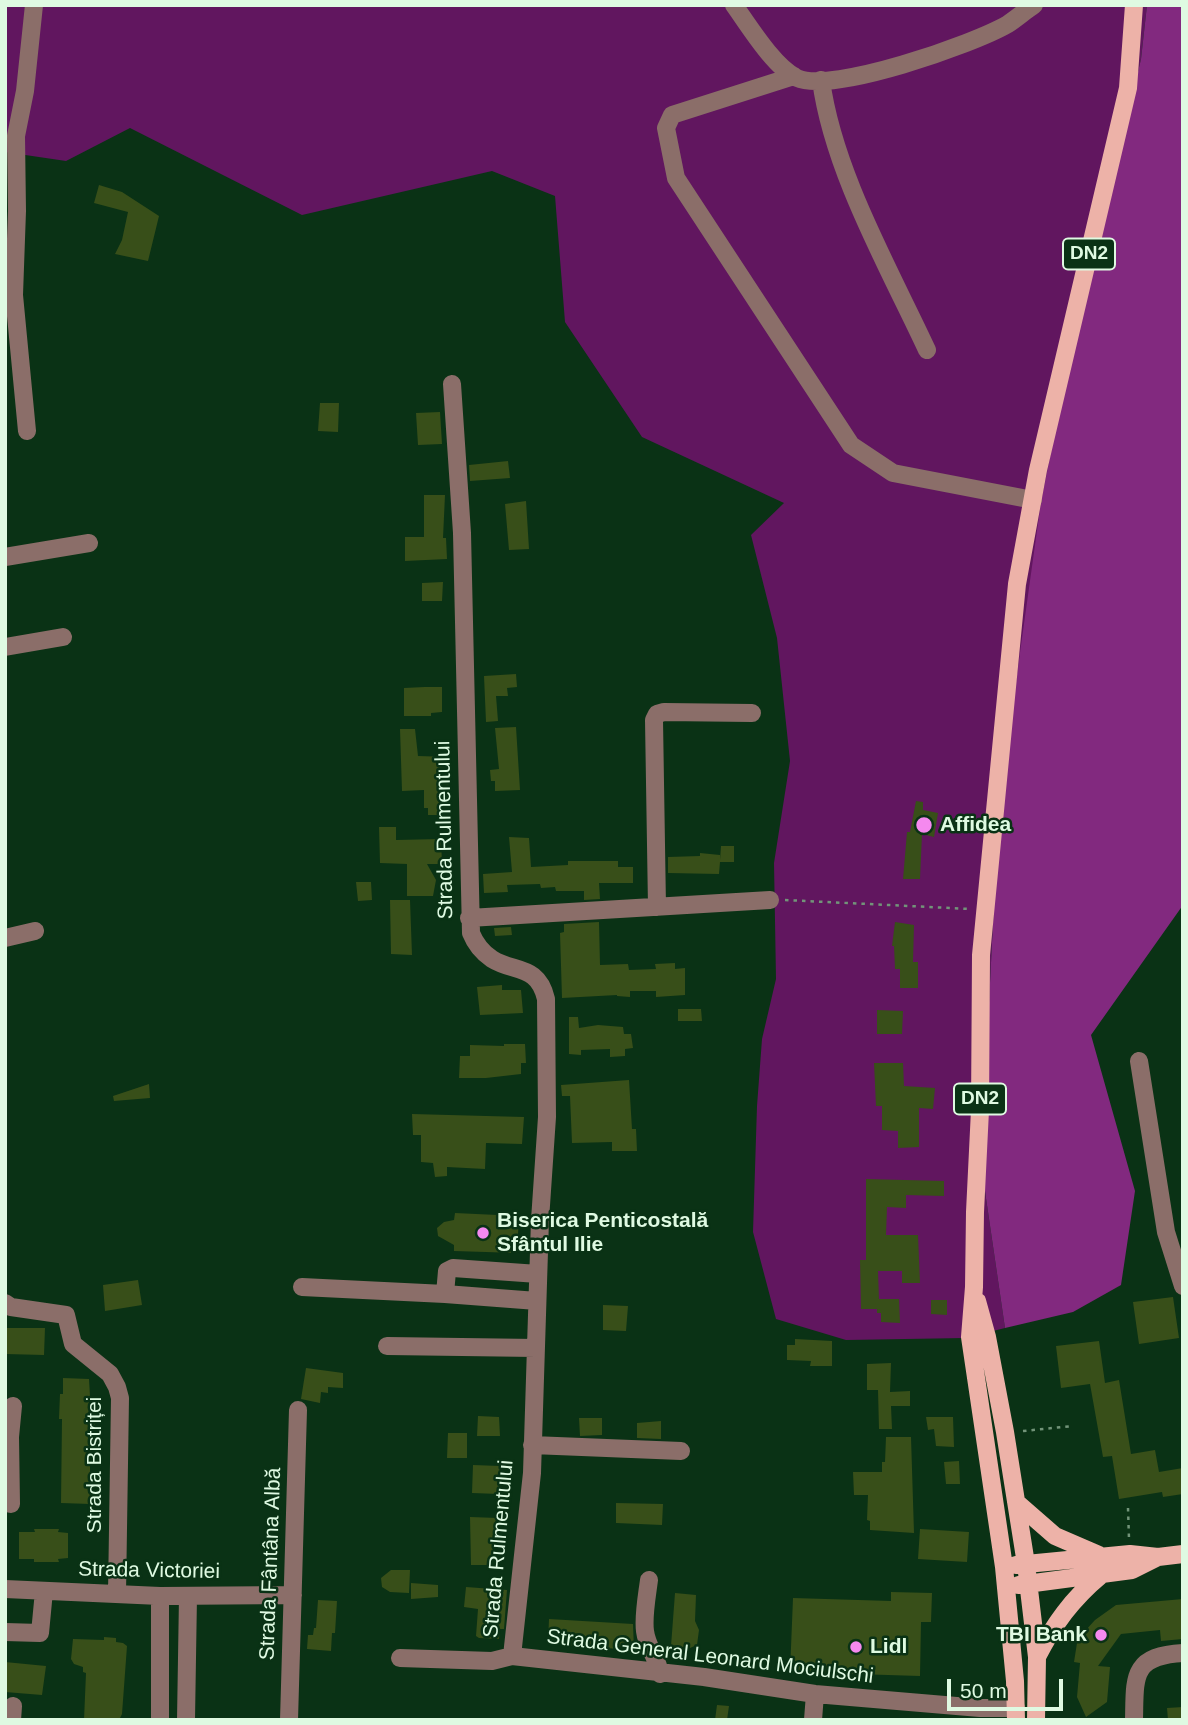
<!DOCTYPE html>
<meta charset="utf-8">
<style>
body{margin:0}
#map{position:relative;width:1188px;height:1725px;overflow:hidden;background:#0a3215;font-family:Arial,sans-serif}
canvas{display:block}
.frame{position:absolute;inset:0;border:7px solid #dffae2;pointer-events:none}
.scale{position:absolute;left:947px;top:1679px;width:116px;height:32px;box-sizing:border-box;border:4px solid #dffae2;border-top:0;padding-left:9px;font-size:21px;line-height:24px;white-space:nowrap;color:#dffae2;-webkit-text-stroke:5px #0a3215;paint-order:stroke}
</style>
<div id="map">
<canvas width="1188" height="1725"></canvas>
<div class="frame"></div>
<div class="scale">50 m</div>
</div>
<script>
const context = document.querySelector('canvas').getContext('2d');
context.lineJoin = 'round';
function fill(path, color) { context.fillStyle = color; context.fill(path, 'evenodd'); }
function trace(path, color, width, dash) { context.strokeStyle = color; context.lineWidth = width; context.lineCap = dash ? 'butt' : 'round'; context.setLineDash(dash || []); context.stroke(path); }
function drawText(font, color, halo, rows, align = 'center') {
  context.font = font + ' Arial,sans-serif'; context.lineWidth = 5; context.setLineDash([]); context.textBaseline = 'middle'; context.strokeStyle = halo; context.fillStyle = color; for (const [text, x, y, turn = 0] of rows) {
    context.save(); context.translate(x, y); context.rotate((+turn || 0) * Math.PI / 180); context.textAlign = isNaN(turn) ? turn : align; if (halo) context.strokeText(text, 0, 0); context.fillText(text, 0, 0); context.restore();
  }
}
fill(new Path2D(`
 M5,5H1147L1141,59L1110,197L1020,656L1005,760L995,882L981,1164L1005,1328L965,1338L846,1340L776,1319L753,1232L757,1106L762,1039L776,979L774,863L790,761L777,638L751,535L784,503L642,437L565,322L555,196L492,171L302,215L130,128L66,161L5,152Z`), '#61165f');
fill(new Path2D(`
 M1147,5H1183V905L1091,1035L1135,1191L1121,1285L1073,1312L1005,1328L981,1164L995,882L1005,760L1041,502L1070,357L1141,59Z`), '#82297f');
fill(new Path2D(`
 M99,185L122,192L159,216L148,261L115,254L122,240L128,212L94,203Z
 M320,403H339L338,432L318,431Z
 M440,412L442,444L418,445L416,413Z
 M508,461L510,478L470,481L469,465Z
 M424,495H445L443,538H446L447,559L405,561V537H424Z
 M526,501L529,549L509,550L505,504Z
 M443,582L442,601H422V583Z
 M516,674L517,687L507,688L508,696H496L498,721L486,722L484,676Z
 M425,687H442V712L431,713V716H404V688Z
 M516,727L520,790L495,791V781H491L490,770L499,769L495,728Z
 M400,729H415L418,756L449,757L448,815H428V808H424V790L402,791Z
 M916,801L923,802V810L938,813L934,837L922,834L920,879H903L907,832H910Z
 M379,827H396V840L441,839L442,864H427L436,880L433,896H407V864L380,863Z
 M509,837L529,838L531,867L568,865V861H618V867H633V883H599L600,899L584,900V891H556L555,887L541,888L540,884L507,885L508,892L484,893L483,874L512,872Z
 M721,846H734V862H720L719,874L668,873V857L700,856V853L720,855V860Z
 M356,882H371L372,900L358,901Z
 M390,900H410L412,955L391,954Z
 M599,922L600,965L628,964L629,970L656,969L655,964L675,963V969L685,968V995L656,997V991H630V997L617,996V995L562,998L560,933L564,932V924Z
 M895,922L914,925L913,962H918V988H900V969H895L894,946H892Z
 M511,927L512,935L495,936L494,928Z
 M502,985V990H521L523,1013L480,1015L477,987Z
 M678,1009H701L702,1021H678Z
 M877,1010L903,1011L902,1034H877Z
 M569,1017H578L579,1028L598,1025L623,1027L624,1034H631L633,1048L625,1049V1056L610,1057V1049L581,1050V1055L569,1054Z
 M504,1044H525L526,1063H521V1074L486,1078H459L460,1056H470V1045L504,1046Z
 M874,1063H903L904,1086L935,1088L933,1109L919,1108V1147L898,1148V1131L882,1130V1106H876Z
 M629,1080L632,1129H636L637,1151H612V1142L572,1143L570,1096H562L561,1085Z
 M149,1084L150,1098L114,1101L113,1096Z
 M412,1114L524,1117L522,1144L486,1143L485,1169L447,1167V1176L435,1177L433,1163L421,1162V1135H413Z
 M866,1179L944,1181V1196L906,1195V1208L887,1207L886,1235H918L920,1283H902V1271H878L879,1299H899L900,1323L881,1322V1313H877V1309H861L860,1260H866Z
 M455,1213L519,1216L517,1253L454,1251V1245L438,1236L437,1228L444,1222L454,1220Z
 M138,1280L142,1305L105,1311L103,1285Z
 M1173,1297L1179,1338L1139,1344L1133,1302Z
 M931,1300H947V1315L931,1314Z
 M603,1305L628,1306L626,1331L603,1330Z
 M5,1328H45L44,1355L5,1354Z
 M795,1339L832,1341V1366H810L811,1361L787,1360V1345H795Z
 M1099,1341L1105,1383L1119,1380L1131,1454L1155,1450L1159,1472L1183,1468V1494L1163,1497L1162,1492L1119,1499L1112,1456L1103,1457L1090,1384L1061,1388L1056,1346Z
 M891,1363L890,1392L910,1391V1406H891L892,1429H879L878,1390H867V1364Z
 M306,1368L343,1373V1388L328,1387V1393L321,1392L320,1403L301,1399Z
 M63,1378L89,1379L90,1396H95V1462H90V1504L61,1503L62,1419H59L60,1394H63Z
 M478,1416L499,1417L500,1436H477Z
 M926,1417H953L954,1447L936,1446L934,1429L928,1430Z
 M579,1418H602V1435L580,1436Z
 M661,1421V1439L637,1438V1423Z
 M448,1433H467V1458H447Z
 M886,1437H911L914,1533L870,1530V1521L867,1520L868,1495H854L853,1472H882V1462H885Z
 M959,1461L960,1484H946L944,1462Z
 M473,1465L500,1466L499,1494L472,1493Z
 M616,1503L663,1504L662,1525L616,1523Z
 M470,1517L498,1518V1544H493V1565H471Z
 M34,1529H59L58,1532L68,1533V1558L58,1559L59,1562H34V1559H19V1532H35Z
 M920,1529L969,1532L967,1562L918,1559Z
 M391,1570H410L409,1593L390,1592L382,1587L381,1578Z
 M411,1583L438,1585V1597L411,1599Z
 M466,1587L507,1590L504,1629H500L499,1639L479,1638L476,1636L478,1609L464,1607Z
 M891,1592L932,1593L931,1622H921L920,1676L790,1672L793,1598L891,1601Z
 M675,1593L696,1595L695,1621L699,1630L697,1645L690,1648L671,1646Z
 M1183,1599V1639L1161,1641L1160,1630L1121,1634L1098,1666L1110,1667L1107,1702L1086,1717L1077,1697L1080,1663L1074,1662L1077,1643L1085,1631L1095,1620L1116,1605Z
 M318,1600L337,1601L335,1633H332L331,1651L307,1649L308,1635H313L314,1628H316Z
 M549,1619L633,1624L634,1650L548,1644Z
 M104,1637L116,1638V1642L123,1643L127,1646L122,1714L119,1720H84L86,1673L83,1672V1667L74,1664L71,1659L73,1639L104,1640Z
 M5,1662L46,1666L42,1695L5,1692Z
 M717,1705L729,1706L727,1720H715Z
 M1183,1707V1720H1168L1167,1708Z`), '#384f19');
trace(new Path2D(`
 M785,900L971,909
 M1023,1431L1073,1426
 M1128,1508L1129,1539`), '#729479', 2.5, [3.5, 5]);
trace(new Path2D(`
 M734,5C749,26 774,67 797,78C832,94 974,44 1008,24C1017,18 1025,11 1034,5
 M794,76L672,115L666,128L676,178L851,445L893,473L1033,500
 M821,80C833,171 889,268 927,350
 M452,384L462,533L471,933C475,943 483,953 492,959C514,973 538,964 546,999L547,1117L540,1220L532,1473L512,1656
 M27,431L14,295L17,211L16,136L25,91L34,5
 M5,557L89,543
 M5,647L63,637
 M657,907L654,720L657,714L664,712L752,713
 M469,918L770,900
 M5,938L35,931
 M1139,1061L1166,1232L1183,1286
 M302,1287L445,1294L447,1271L453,1268L538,1274
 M445,1294L537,1301
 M5,1303L11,1307L66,1315L73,1344L110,1374L117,1387L120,1398L117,1594
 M387,1346L536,1348
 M5,1437H10L11,1504
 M10,1437L13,1406
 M532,1445L681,1451
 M649,1580C647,1596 643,1616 645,1631C647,1648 658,1658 660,1674
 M5,1589L160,1596L293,1595
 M160,1596V1720
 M5,1632L40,1633L44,1591
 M400,1658L492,1661L512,1656L704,1677L815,1694L980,1708H1016
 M12,1720L13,1706
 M186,1720L188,1596
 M289,1720L298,1410
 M813,1720L815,1694
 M1134,1720C1135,1677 1131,1656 1183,1653`), '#8b6e69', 18);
trace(new Path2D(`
 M977,1301L987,1337L1005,1432L1026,1564L1037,1657L1036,1720
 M1016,1502L1055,1536L1099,1555
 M1016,1565L1130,1554L1158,1557L1183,1554
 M1019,1585L1132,1570L1158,1557
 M1037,1657C1054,1624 1072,1599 1101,1575
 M1016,1720L1015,1681L1004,1567L970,1337L974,1287L975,1212L980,1110L981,955L1017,584L1038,470L1128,88L1134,5`), '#edb2a8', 18);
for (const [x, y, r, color] of [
 [924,825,9,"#f589ef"],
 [483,1233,7,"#f589ef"],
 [1101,1635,7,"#f589ef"],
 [856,1647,7,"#f589ef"]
]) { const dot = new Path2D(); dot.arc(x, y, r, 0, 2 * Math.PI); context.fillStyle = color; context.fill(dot); trace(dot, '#0a3215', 2.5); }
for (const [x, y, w] of [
 [1089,254,52],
 [980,1099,52]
]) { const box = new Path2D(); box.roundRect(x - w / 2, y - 15.5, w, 31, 5); context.fillStyle = '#0a3215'; context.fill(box); trace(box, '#dffae2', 2); }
drawText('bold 19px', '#dffae2', null, [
 ["DN2",1089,254],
 ["DN2",980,1099]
]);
drawText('bold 21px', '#dffae2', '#0a3215', [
 ["Affidea",940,825],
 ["Biserica Penticostală",497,1221],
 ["Sfântul Ilie",497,1245],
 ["TBI Bank",1087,1635,"right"],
 ["Lidl",870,1647]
], 'left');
drawText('21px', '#dffae2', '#0a3215', [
 ["Strada Rulmentului",445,830,-91],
 ["Strada Bistriței",95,1465,-90],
 ["Strada Rulmentului",499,1549,-85],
 ["Strada Fântâna Albă",271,1564,-88],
 ["Strada Victoriei",149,1571,1],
 ["Strada General Leonard Mociulschi",710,1657,7]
]);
</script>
